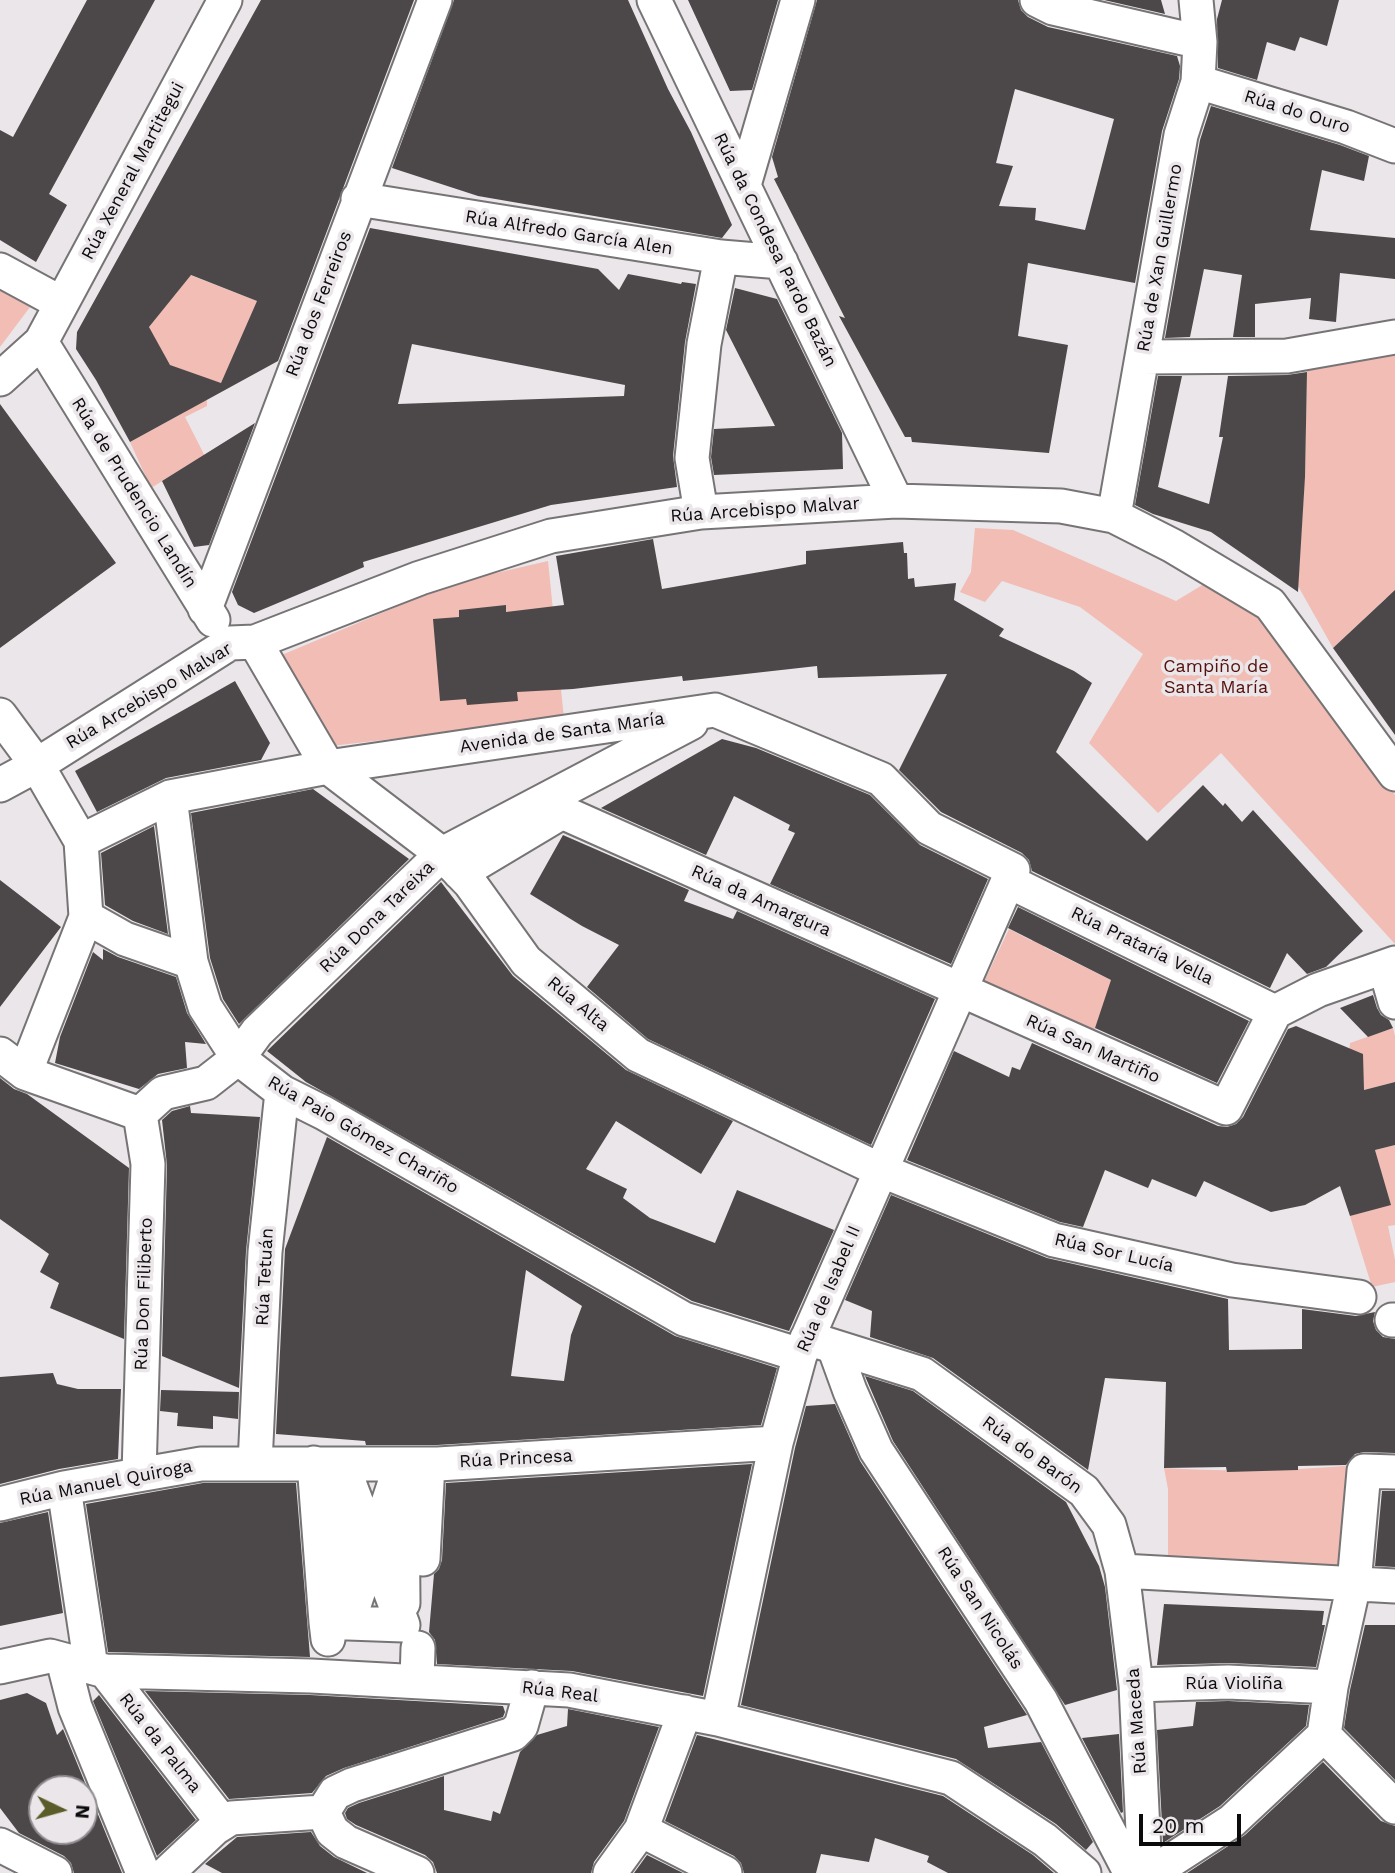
<!DOCTYPE html>
<meta charset="utf-8">
<style>
body{margin:0}
#map{position:relative;width:1395px;height:1873px;overflow:hidden;background:#eae6e9;font-family:"Work Sans",sans-serif}
canvas{display:block}
.north{position:absolute;left:28px;top:1775px;width:70px;height:70px;box-sizing:border-box;background:#eae6e9;border:2px solid #918e91;border-radius:50%;rotate:95deg;font-size:19px;font-weight:700;line-height:28px;text-align:center;color:#0c0b0c}
.north::after{content:'';display:block;margin:auto;width:24px;height:32px;background:#5a5d2a;clip-path:polygon(50% 0,100% 100%,50% 72%,0 100%)}
.scale{position:absolute;left:1139px;top:1814px;width:102px;height:32px;box-sizing:border-box;border:4px solid #0c0b0c;border-top:0;padding-left:9px;font-size:21px;line-height:24px;white-space:nowrap;color:#0c0b0c;-webkit-text-stroke:5px #eae6e9;paint-order:stroke}
</style>
<div id="map">
<canvas width="1395" height="1873"></canvas>
<div class="north">N</div>
<div class="scale">20 m</div>
</div>
<script>
const context = document.querySelector('canvas').getContext('2d');
context.lineJoin = 'round';
function fill(path, color) { context.fillStyle = color; context.fill(path, 'evenodd'); }
function trace(path, color, width, dash) { context.strokeStyle = color; context.lineWidth = width; context.lineCap = dash ? 'butt' : 'round'; context.setLineDash(dash || []); context.stroke(path); }
function drawText(font, color, halo, rows, align = 'center') {
  context.font = font + ' "Work Sans",sans-serif'; context.lineWidth = 7; context.setLineDash([]); context.textBaseline = 'middle'; context.strokeStyle = halo; context.fillStyle = color; for (const [text, x, y, turn = 0] of rows) {
    context.save(); context.translate(x, y); context.rotate((+turn || 0) * Math.PI / 180); context.textAlign = isNaN(turn) ? turn : align; if (halo) context.strokeText(text, 0, 0); context.fillText(text, 0, 0); context.restore();
  }
}
fill(new Path2D(`
 M190,275L262,303L221,383L207,379V406L185,417L213,472L193,462L151,488L130,442L185,412L149,327Z
 M0,290L30,307L0,347Z
 M1395,349V609L1386,598L1333,648L1298,586L1305,472L1307,367Z
 M975,528L1013,530L1176,601L1204,584L1260,611L1395,795V944L1221,753L1158,813L1089,743L1143,654L1080,607L1002,581L985,602L960,592L971,572Z
 M548,561L564,719L331,746L277,657L453,583Z
 M1009,929L1032,941L1035,936L1045,941L1044,947L1119,984L1103,1006L1094,1032L982,986Z
 M1393,1028L1395,1036V1082L1364,1090L1349,1053L1350,1043Z
 M1395,1145V1225L1388,1226L1395,1260V1282L1372,1287L1350,1216L1390,1204L1375,1150Z
 M1357,1465L1349,1568L1168,1557V1489L1164,1468C1229,1472 1292,1471 1357,1465Z`), '#f1bdb5');
fill(new Path2D(`
 M87,0H155L49,194L67,205L36,262L0,240V130L13,137Z
 M261,0H414L278,361L130,442L96,380L76,349L77,332ZM191,275L257,301L221,383L170,365L149,327Z
 M454,0H628L668,89L691,132L732,225L722,238L478,196L392,168Z
 M688,0H778L752,90L730,91Z
 M817,0H1018L1021,10L1028,17L1048,27L1177,56L1180,66L1179,79L1162,131L1135,283L1028,263L1018,336L1068,345L1049,453L912,442L911,437H905L839,316L845,318L774,179L778,177L772,157ZM1015,89L1114,119L1085,230L1035,220L1036,208L999,206L1013,166L996,163Z
 M1104,0H1161L1165,14Z
 M1222,0H1339L1327,46L1300,37L1295,51L1267,42L1257,80L1218,68L1217,19Z
 M1211,106L1340,145L1369,156L1364,181L1322,170L1310,230L1395,238V279L1340,273L1336,322L1309,319L1311,298L1255,304V337H1233L1242,275L1204,269L1190,337L1165,338L1200,140Z
 M370,228L598,269L619,290L628,274L681,284L682,282L696,284L685,342L673,456L677,487L551,505L363,562L364,567L254,613L238,605L232,592ZM412,344L625,385L624,396L398,404Z
 M735,288L777,299L842,433L843,469L714,475L711,457L714,429L775,426L726,330Z
 M1307,372L1305,477L1298,592L1211,532L1153,514L1135,505L1158,376H1182L1158,487L1209,504L1223,437H1219L1228,376L1287,375Z
 M0,404L116,563L0,648Z
 M255,423L209,545L194,547L162,481Z
 M653,539L662,589L806,564V551L903,542L904,553H907L908,579L914,578L915,587L956,583L954,600L1004,629L999,636L1074,671L1092,683L1056,752L1147,841L1203,785L1223,806L1225,803L1242,822L1253,810L1363,931L1326,967L1307,974L1287,953L1270,988L1032,871L1029,860L1022,853L941,812L899,770L947,674L818,678L817,666L683,681L682,676L573,689L517,692L518,701L467,705L466,699L440,701L433,619L459,617V610L506,605V612L564,605L556,556Z
 M1395,590V735L1333,648Z
 M235,681L270,743L261,760L166,778L97,812L75,771Z
 M722,739L756,748L870,795L920,845L988,879L951,964L770,884L795,833L788,830L790,825L734,796L706,855L601,808Z
 M313,789L409,859L239,1024L223,999L210,958L191,813Z
 M154,826L168,934L133,921L105,905L101,853Z
 M563,835L689,890L684,901L733,919L737,911L935,999L871,1145L648,1039L587,987L619,945L582,926L530,894Z
 M0,880L61,927L0,1007Z
 M441,882L513,976L626,1070L733,1121L701,1174L616,1121L586,1169L627,1189L623,1198L650,1218L715,1243L737,1190L834,1230L789,1331L692,1301L306,1082L267,1051Z
 M1018,907L1249,1021L1217,1083L1095,1028L1111,980L1008,928Z
 M103,949L118,957L176,977L187,1013L206,1044L185,1042L187,1068L158,1074L139,1089L55,1063L60,1037L93,952L103,960Z
 M1373,995L1377,1008L1381,1015L1389,1020L1393,1028L1368,1037L1340,1008Z
 M1296,1026L1363,1054L1364,1090L1395,1082V1145L1375,1150L1391,1205L1350,1216L1340,1186L1305,1205L1271,1212L1204,1181L1196,1197L1152,1179L1148,1188L1105,1170L1083,1227L1060,1222L907,1160L954,1051L1009,1077L1012,1067L1020,1070L1032,1043L1218,1126L1227,1127L1236,1124L1243,1117L1288,1029Z
 M0,1078L14,1089L27,1094L129,1168L124,1339L50,1308L59,1283L40,1272L49,1254L0,1219Z
 M190,1106L191,1113L260,1117L246,1251L239,1388L162,1356L167,1165L162,1120L172,1111Z
 M327,1137L675,1336L777,1368L761,1425L437,1445H366L365,1441L276,1434L285,1249ZM526,1270L582,1306L571,1335L564,1381L511,1376Z
 M891,1195L1047,1258L1228,1299L1229,1350L1302,1349V1309L1356,1316L1375,1312L1373,1321L1376,1330L1383,1337L1395,1339V1453L1364,1452L1355,1454L1346,1465L1298,1466V1470L1227,1472L1226,1467L1164,1468L1166,1382L1105,1378L1088,1470L933,1358L870,1337L872,1311L845,1300Z
 M53,1373L57,1384L78,1389H121L118,1459L59,1469L0,1484V1377Z
 M865,1376L913,1391L1066,1502L1099,1566L1105,1587L1117,1690L1065,1705L893,1441Z
 M161,1390L239,1392L238,1419L213,1416V1429L177,1426L178,1413L160,1411Z
 M835,1404L860,1461L1027,1715L984,1727L988,1748L1041,1742L1093,1842L1086,1850L1056,1824L956,1759L741,1705L795,1448L806,1406Z
 M752,1464L703,1696L572,1671L437,1664L435,1640L429,1632L434,1574L439,1569L442,1560L446,1483Z
 M203,1483H296L310,1657L108,1652L86,1504Z
 M1382,1491H1395V1567L1375,1566Z
 M48,1512L63,1613L0,1626V1523Z
 M1164,1604L1324,1611L1322,1625H1325L1316,1667L1229,1663L1157,1665Z
 M1365,1625H1395V1780L1344,1728L1350,1690Z
 M145,1691L310,1695L503,1706L505,1712L503,1717L344,1768L326,1776L312,1793L229,1799Z
 M27,1693L46,1703L57,1735L63,1729L122,1873H74L71,1863L64,1856L19,1833L0,1808V1700ZM42,1789H84V1831H42Z
 M99,1695L196,1820L157,1856L93,1701Z
 M1228,1701L1309,1705L1306,1726L1220,1806L1163,1843L1157,1730L1193,1726L1196,1702Z
 M568,1709L659,1727L624,1821L594,1862L591,1873H437L433,1862L425,1855L356,1825L347,1819L345,1813L348,1808L359,1803L444,1776V1810L491,1821L493,1811L500,1814L520,1752L537,1735L567,1726Z
 M1119,1734L1123,1812L1121,1813L1082,1738Z
 M697,1735L943,1796L1033,1855L1054,1873H948L927,1862L929,1856L875,1838L869,1862L821,1854L816,1873H744L741,1863L734,1856L665,1821Z
 M1323,1762L1381,1821L1395,1826V1873H1187L1245,1835Z
 M311,1832L320,1846L334,1857L367,1873H222L205,1864L237,1837Z
 M647,1855L683,1873H634Z`), '#4c4849');
const street = new Path2D(`
 M654,0L896,501
 M1037,0L1053,8L1200,42
 M1198,82L1346,127L1395,146
 M744,185L798,0
 M358,199L721,257L781,262
 M0,270L61,303
 M41,342L213,620
 M1142,357L1287,356L1395,337
 M0,379L41,342L225,0
 M701,512L692,458L704,344L721,257
 M1114,516L1181,135L1198,82L1200,42L1196,0
 M205,609L435,0
 M255,642L328,767L442,854L470,883L526,961L638,1055L880,1170L1054,1240L1232,1280L1359,1297
 M0,715L37,765L81,841L86,917L125,939L191,962L205,1007L238,1058L282,1092L324,1113L684,1319L800,1355
 M0,785L37,765L230,643L255,642L420,578L551,536L701,512L896,501L1061,506L1114,516L1173,546L1270,604L1395,774
 M170,797L191,962
 M81,841L170,797L328,767L715,710L881,779L929,828L1013,870
 M460,873L562,812L1226,1108L1275,1012L1318,990L1395,963
 M1385,967L1395,1002
 M0,1054L25,1073L140,1114
 M25,1073L86,917
 M140,1114L163,1093L206,1083L238,1058L257,1032L442,854L691,723
 M1392,1320H1395
 M807,1338L922,1374L1084,1491L1109,1525L1122,1571L1395,1586
 M834,1347L850,1391L876,1450L1041,1701L1128,1868
 M314,1463L326,1622
 M255,1464L265,1252L282,1092
 M342,1464L403,1625L348,1623L401,1464
 M139,1474L148,1164L140,1114
 M64,1488L91,1667
 M402,1489L403,1603
 M0,1504L64,1488L201,1464H438L776,1443
 M423,1559L428,1464
 M1122,1571L1136,1685L1145,1873
 M328,1639L326,1622L348,1623L343,1494
 M63,1660L75,1707L143,1873
 M0,1667L50,1656L105,1671L311,1676L569,1690L718,1719L951,1778L1045,1840L1084,1873
 M105,1671L222,1822
 M417,1681L418,1648
 M1136,1685L1228,1682L1331,1687
 M718,1719L776,1443L800,1355L1008,881L1275,1012
 M1324,1735L1331,1687L1354,1584L1364,1471L1395,1472
 M641,1830L725,1873
 M0,1845L55,1873
 M167,1873L215,1828L231,1818L323,1812
 M417,1873L346,1842L332,1831L323,1812L335,1793L352,1785L513,1734L521,1726L532,1687
 M610,1873L641,1830L685,1712
 M1146,1873L1167,1863L1232,1821L1324,1735L1395,1807`);
trace(street, '#777476', 37);
trace(street, '#fff', 33);
drawText('18px', '#0c0b0c', '#eae6e9', [
 ["Rúa do Ouro",1297,112,17],
 ["Rúa Xeneral Martitegui",133,171,-62],
 ["Rúa Alfredo García Alen",569,233,9],
 ["Rúa da Condesa Pardo Bazán",775,250,64],
 ["Rúa de Xan Guillermo",1160,258,-80],
 ["Rúa dos Ferreiros",319,304,-69],
 ["Rúa de Prudencio Landín",134,493,58],
 ["Rúa Arcebispo Malvar",765,510,-4],
 ["Rúa Arcebispo Malvar",149,696,-31],
 ["Avenida de Santa María",562,733,-8],
 ["Rúa da Amargura",761,901,24],
 ["Rúa Dona Tareixa",377,917,-44],
 ["Rúa Prataría Vella",1142,946,26],
 ["Rúa Alta",578,1004,40],
 ["Rúa San Martiño",1093,1049,24],
 ["Rúa Paio Gómez Chariño",363,1135,30],
 ["Rúa Sor Lucía",1114,1253,13],
 ["Rúa Tetuán",265,1277,-87],
 ["Rúa de Isabel II",829,1289,-67],
 ["Rúa Don Filiberto",144,1294,-88],
 ["Rúa do Barón",1032,1455,36],
 ["Rúa Princesa",516,1459,-3],
 ["Rúa Manuel Quiroga",106,1483,-11],
 ["Rúa San Nicolás",980,1608,57],
 ["Rúa Violiña",1234,1684],
 ["Rúa Real",560,1692,7],
 ["Rúa Maceda",1137,1721,-94],
 ["Rúa da Palma",160,1743,52]
]);
drawText('18px', '#55100b', '#eae6e9', [
 ["Campiño de",1216,667],
 ["Santa María",1216,688]
]);
</script>
